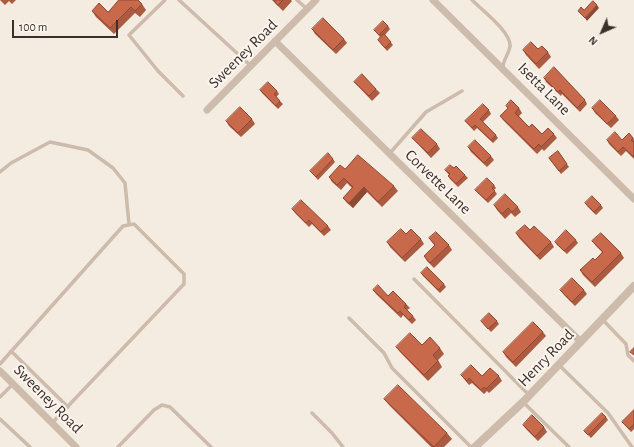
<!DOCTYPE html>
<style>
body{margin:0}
#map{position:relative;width:634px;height:447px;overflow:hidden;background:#f4ebe1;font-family:"Alegreya Sans",sans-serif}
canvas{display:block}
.north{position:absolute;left:582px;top:12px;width:40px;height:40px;-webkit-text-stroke:3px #fbf5ee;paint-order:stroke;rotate:225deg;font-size:11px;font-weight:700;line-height:16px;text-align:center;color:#3b302b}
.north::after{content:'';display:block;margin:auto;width:14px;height:18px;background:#3b302b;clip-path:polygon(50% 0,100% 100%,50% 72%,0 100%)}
.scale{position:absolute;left:12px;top:20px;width:106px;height:18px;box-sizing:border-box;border:2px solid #3b302b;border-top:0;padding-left:5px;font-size:12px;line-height:14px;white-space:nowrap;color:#3b302b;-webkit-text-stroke:3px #fbf5ee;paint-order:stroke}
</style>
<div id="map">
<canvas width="634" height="447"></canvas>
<div class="north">N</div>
<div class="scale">100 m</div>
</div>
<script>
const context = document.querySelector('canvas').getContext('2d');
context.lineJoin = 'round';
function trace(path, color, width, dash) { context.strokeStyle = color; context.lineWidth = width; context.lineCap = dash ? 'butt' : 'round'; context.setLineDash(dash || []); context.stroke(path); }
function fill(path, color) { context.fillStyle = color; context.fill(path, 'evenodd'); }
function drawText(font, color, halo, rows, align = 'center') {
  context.font = font + ' "Alegreya Sans",sans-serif'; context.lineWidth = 4; context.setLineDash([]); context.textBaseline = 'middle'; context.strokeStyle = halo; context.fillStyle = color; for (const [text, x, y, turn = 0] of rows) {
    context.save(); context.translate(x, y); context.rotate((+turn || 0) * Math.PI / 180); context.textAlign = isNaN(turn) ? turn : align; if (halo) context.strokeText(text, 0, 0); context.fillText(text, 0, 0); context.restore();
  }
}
trace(new Path2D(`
 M165,0L129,35L158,71L183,96
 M179,0L251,66
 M297,0L307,9
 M472,0C482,10 511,32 510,46C509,54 503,60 503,67
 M390,153L426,112L462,91
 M0,172L11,163L50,142L88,150L113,168L125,183L129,224
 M414,279L529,395
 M349,318L384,353L392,368L471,447
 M602,319L626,344L628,355L634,361
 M11,351L68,407
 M0,364L123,226L134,224L184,274V284L52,423
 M559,365L608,413L632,447
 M0,397L13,384
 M523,402L569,447
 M312,413L332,433L343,447
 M0,419L30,447
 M118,447L154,410L162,405L170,407L211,447`), '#cdbbac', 3.5);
trace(new Path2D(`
 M433,0L634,199
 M275,41L581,342
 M207,110L316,0
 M0,371L76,447`), '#cdbbac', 7);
trace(new Path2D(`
 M475,447L523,402L634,286`), '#cdbbac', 8);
fill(new Path2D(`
 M0,0H16L12,4L9,1L5,5Z
 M272,0H291L292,1L283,11Z
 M142,4L146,10L140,17L135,13L114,34L96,17L92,11L108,12Z
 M388,26L390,29L385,35L393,45L387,51L378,40L380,37L374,30Z
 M312,29L344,39L347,43L336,54L315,34Z
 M538,49L548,52L551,57L539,69L526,55L523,50Z
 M544,78L585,100L587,104L580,112L562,94L561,96L546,82Z
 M354,82L376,89L380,93L372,101L358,86Z
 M260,90L277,91L279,94L276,97L283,104L278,109L262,93Z
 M506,106L519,108L522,113L519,116L529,127L542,134H554L557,138L544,151L542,149L537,154L503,120L500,116L508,108Z
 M592,108L616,116L619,120L611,128L595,113Z
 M489,110L491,114L483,122L496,135L498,138L493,143L477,128L474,131L465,121Z
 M252,119L255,124L241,137L229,126L226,121Z
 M629,133L634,139V159L626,151L621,156L609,144L607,140H622Z
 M412,138L437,144L440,149L431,158L416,142Z
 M468,147L491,156L494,160L487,167L471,152Z
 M558,151L569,167L561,174L549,158Z
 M333,159L335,162L318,180L310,171Z
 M454,168L465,175L468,178L458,187L450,179L448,176L449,175L445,170Z
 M345,169L394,186L398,191L382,207L367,192L353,208L347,203L343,198L352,188L347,183L341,190L332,182L329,177Z
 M494,185L496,188L494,190L497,194L488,203L475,190Z
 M585,203L601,205L603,208L596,215L587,206Z
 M494,205L518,207L521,212L515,217L511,213L505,219L497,210Z
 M292,209L328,226L331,230L324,236L312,224L309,227L295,213Z
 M516,233L551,242L554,247L540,260L519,238Z
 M406,234L421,239L424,244L405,262L390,247L387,242Z
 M429,238L449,245L452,250L434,268L427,261L424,256L435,246Z
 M576,240L578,243L567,254L557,245L555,242Z
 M592,241L621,253L624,258L595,287L583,275L580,270L595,260L602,252L596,246Z
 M421,273L444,284L446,287L440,293L423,276Z
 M373,290L388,296L406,304L410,308L407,310L413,316L416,320L412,324L403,315L401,318L376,294Z
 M560,290H584L587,294L575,306L564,295Z
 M481,321H497L499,324L491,332Z
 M543,332L546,336L516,367L506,357L503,352Z
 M422,345L440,348L444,354L438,360L442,367L428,381L400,352L396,347Z
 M461,375L499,376L502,381L489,393L487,391L484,394L472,383L469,385L464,379Z
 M384,399L447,433L452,439L444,447H431L389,405Z
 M634,410V429L631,432L622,422Z
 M606,417L608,420L591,438L584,431Z
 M523,425L544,427L547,432L538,441L526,429Z`), '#ac5a40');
fill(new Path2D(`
 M597,5L599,8L587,21L585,18Z
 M364,187L367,192L353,208L349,203Z`), '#8c4a34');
const building = new Path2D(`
 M119,0H138L142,4L135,11L131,7L110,28L92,11L99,3L108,12Z
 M274,0H283L278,5Z
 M593,1L597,5L585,18L578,11L581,7L584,10Z
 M323,18L344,39L333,50L312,29Z
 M383,21L388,26L379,35L374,30Z
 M384,34L391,42L385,48L378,40Z
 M531,42L538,49L542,46L548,52L536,64L523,50Z
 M554,67L585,100L577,108L560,90L558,92L544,78Z
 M362,74L376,89L369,96L354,82Z
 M268,82L277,91L274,94L280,101L276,106L260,90Z
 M511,100L519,108L515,113L529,127L532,124L542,134L548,128L554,134L541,147L539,144L534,149L500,116L508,108L506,106Z
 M600,100L616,116L607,124L592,108Z
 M483,104L489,110L480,119L496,135L491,140L475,125L472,128L465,121Z
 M240,107L252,119L238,133L226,121Z
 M421,129L437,144L428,153L412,138Z
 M615,132L622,140L629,133L633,138L631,140L634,142V157L623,147L618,152L607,140Z
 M475,140L491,156L484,163L468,147Z
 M558,151L567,164L559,171L549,158Z
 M328,153L333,159L316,177L310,171Z
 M358,155L394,186L378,202L364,187L349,203L343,198L353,187L344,178L337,185L329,177L340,165L345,169Z
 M450,165L454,168L456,166L465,175L456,184L448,176L450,174L445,170Z
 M487,178L494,185L492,188L495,191L486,200L475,190Z
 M505,194L518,207L512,212L508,208L502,214L494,205Z
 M592,196L601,205L594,212L585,203Z
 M301,200L328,226L321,232L309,220L306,223L292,209Z
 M525,225L530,230L534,226L551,242L537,256L516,233Z
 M401,229L406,234L411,229L421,239L402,258L387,242Z
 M566,230L576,240L564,251L555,242Z
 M436,232L449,245L430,263L424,256L435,245L429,238Z
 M601,233L621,253L592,282L580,270L593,258L595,260L603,252L592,241Z
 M427,267L444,284L438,290L421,273Z
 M572,278L584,290L572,302L560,290Z
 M378,285L388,296L393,291L406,304L404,307L413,316L409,320L400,311L398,313L373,290Z
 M489,313L497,321L488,329L481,321Z
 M533,322L543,332L513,362L503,352Z
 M410,333L422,345L430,337L440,348L433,355L438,361L424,375L396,347Z
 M634,348V355L630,352Z
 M471,365L482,376L490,368L499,376L486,389L484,387L481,390L469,378L467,381L461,375Z
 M398,385L447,433L434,447L384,399Z
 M634,410V424L629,429L622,422Z
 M602,413L606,417L588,435L584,431Z
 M532,415L544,427L535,437L523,425Z`);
fill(building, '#c8694b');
trace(building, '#8c4a34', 1);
drawText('16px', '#3b302b', '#fbf5ee', [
 ["Sweeney Road",243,54,-45],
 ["Isetta Lane",544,89,45],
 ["Corvette Lane",438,182,44],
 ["Henry Road",546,358,-46],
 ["Sweeney Road",48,399,45]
]);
</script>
